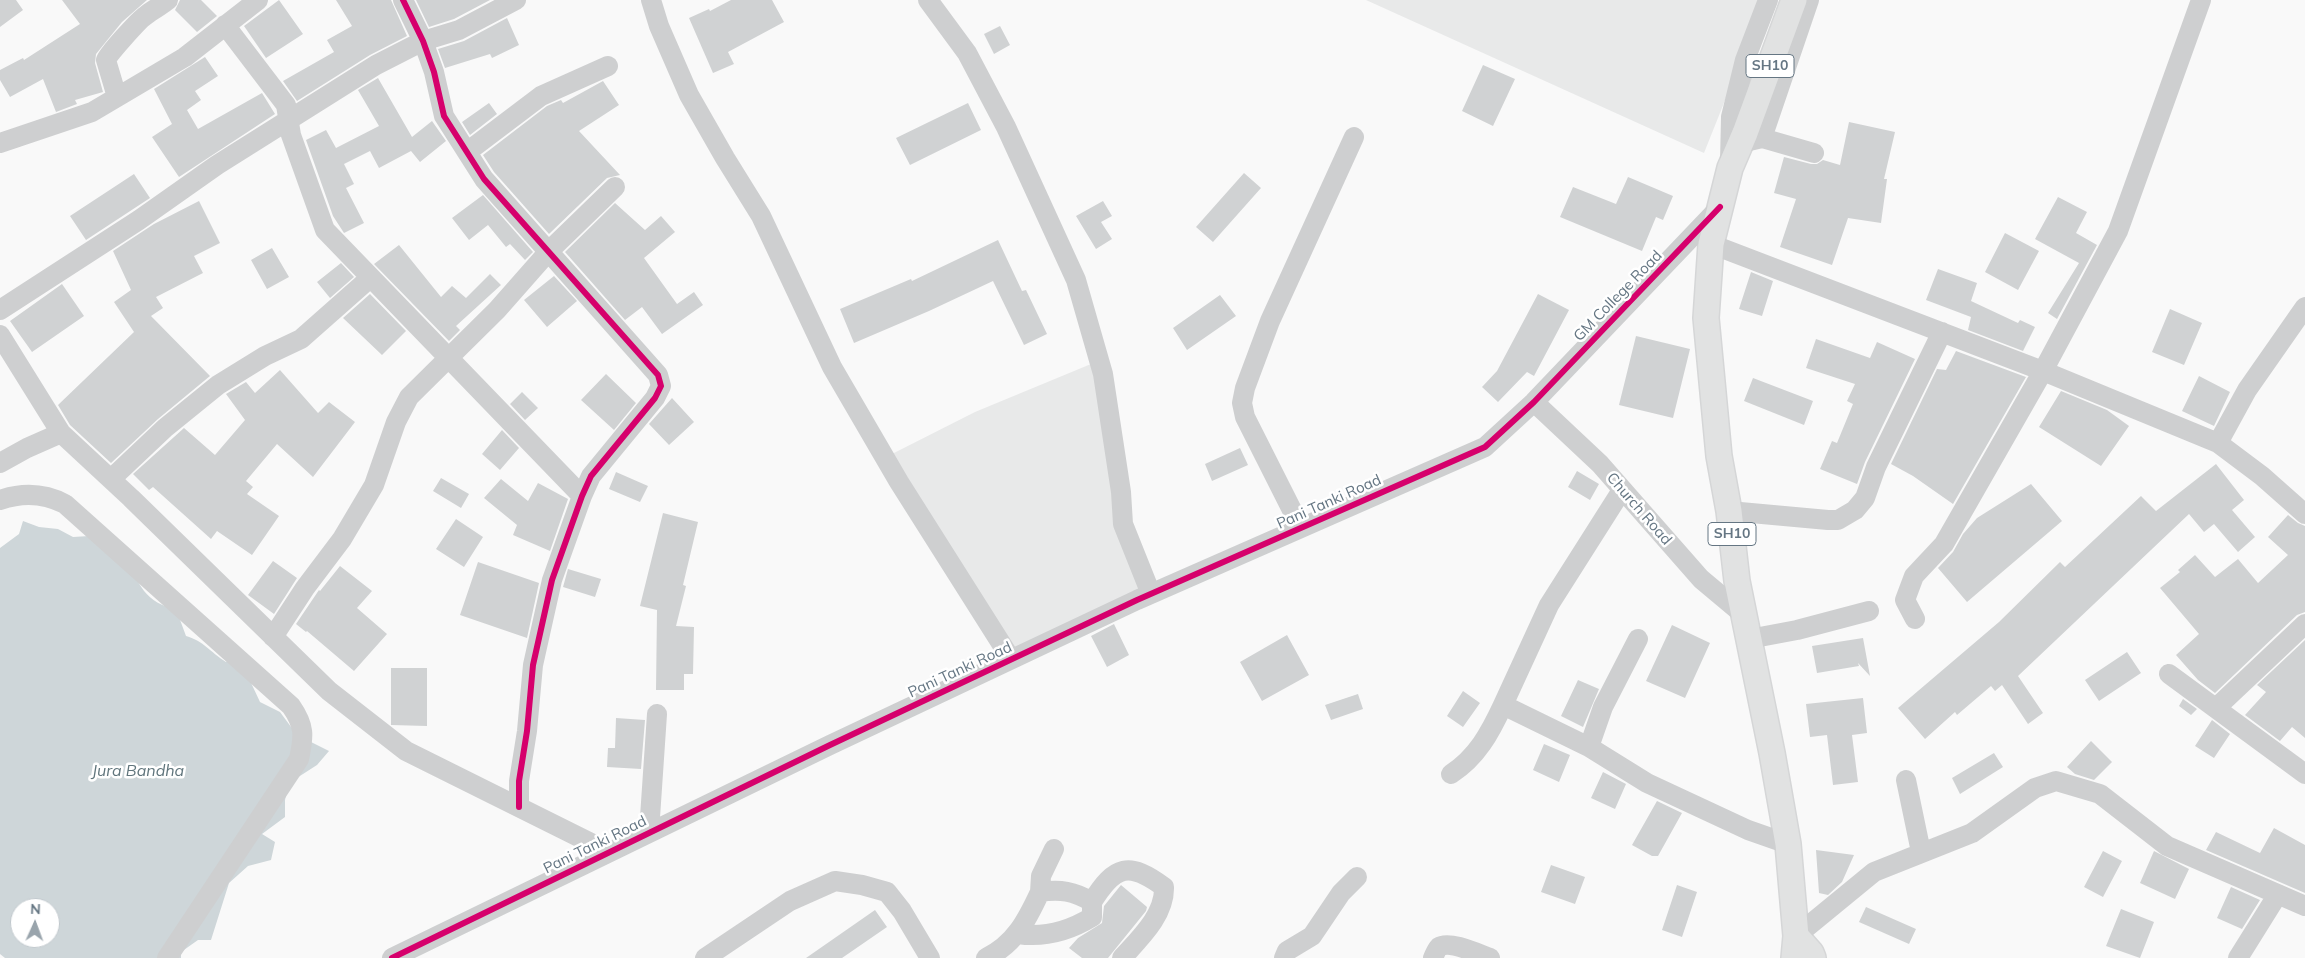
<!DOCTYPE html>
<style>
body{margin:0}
#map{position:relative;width:2305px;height:958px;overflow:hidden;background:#f9f9f9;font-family:Mulish,sans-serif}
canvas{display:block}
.north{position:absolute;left:10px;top:898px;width:50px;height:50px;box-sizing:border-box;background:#fff;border:1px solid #c1c8cd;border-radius:50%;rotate:2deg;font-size:14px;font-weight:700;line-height:20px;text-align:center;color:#657683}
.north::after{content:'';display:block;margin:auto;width:18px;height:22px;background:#99a4ac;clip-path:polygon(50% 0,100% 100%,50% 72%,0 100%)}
</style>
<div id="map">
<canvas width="2305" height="958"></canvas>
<div class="north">N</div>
</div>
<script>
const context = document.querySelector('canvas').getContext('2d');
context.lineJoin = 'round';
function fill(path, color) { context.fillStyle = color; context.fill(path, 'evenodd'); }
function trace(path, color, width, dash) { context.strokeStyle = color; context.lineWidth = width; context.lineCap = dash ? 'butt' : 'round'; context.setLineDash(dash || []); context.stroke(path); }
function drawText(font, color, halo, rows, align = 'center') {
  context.font = font + ' Mulish,sans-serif'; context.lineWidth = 5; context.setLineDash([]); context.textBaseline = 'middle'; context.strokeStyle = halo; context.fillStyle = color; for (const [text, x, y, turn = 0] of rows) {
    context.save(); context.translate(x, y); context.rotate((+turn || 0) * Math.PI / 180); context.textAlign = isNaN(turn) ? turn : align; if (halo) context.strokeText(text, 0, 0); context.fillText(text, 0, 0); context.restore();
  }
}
fill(new Path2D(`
 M1366,0H1765L1704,153Z
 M1091,364L1143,590L1014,651L892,454L975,412Z`), '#e8e9e9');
fill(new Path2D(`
 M23,521L39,527L58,529L73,537L89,536L128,557C136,583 147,604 176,609L186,636C204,641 210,652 226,662L238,655L260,702L280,712L297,735L329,751L317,765L289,783L285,800V817L262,834L275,842L271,860L248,866L229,883L211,940H198L181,952V958H5L0,954V548L19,534ZM20,908H50V938H20Z`), '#ced6d9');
fill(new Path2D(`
 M0,0H16L23,10L0,27Z
 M62,0H147L122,22L96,54L95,63L103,92L75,100L77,104L56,112L43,79L10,97L0,80V70L23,58L24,60L80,24Z
 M180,0H201L217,16L197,32L175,10Z
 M279,0L303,34L266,58L244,26Z
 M336,0H391L407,36L370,55L297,101L283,81L334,52L327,40L352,26Z
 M416,0H490L454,19L429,27Z
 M731,0H772L784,22L728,52L734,64L713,73L689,18L709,9L710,11Z
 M507,18L519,45L492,58L490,54L445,68L438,49L464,41Z
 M1000,26L1010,45L994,54L984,34Z
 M205,57L218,76L195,91L201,100L187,110L198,129L262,93L275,114L179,177L152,137L172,124L154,89Z
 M1483,65L1515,79L1493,126L1462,111Z
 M378,78L412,137L432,121L446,141L420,162L411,151L379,168L370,151L344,164L354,184L346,188L364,223L344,233L333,216L306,140L326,130L336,148L379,126L358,90Z
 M603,81L619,105L579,131L620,175L607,178L549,234L494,172L483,155L547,106L561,100L563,103Z
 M489,103L497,114L470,135L462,122Z
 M968,103L981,130L910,165L896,138Z
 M1849,122L1895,132L1884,179H1887L1881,223L1848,218L1832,265L1780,247L1796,199L1774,193L1784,157L1811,164H1817L1823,160L1840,165Z
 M1244,173L1261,188L1213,242L1196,227Z
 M134,174L150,198L86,240L70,216Z
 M1628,177L1673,196L1663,220L1656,217L1642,251L1560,217L1573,187L1616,204Z
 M483,195L533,252L525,260L510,244L506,247L488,225L469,240L452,218Z
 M2058,197L2087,212L2076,233L2097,245L2057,319L2048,313L2079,263L2035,239Z
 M199,201L220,243L194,256L203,273L156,297L163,308L151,316L210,376L158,419L111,463L70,425L58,405L134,332L114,302L131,290L113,251L154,224Z
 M1103,201L1112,216L1101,222L1112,239L1096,249L1076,216Z
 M615,203L645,230L661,216L675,232L644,258L677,304L694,292L703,305L662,334L642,307L625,320L565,252Z
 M2005,233L2039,251L2018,290L1985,272Z
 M998,240L1022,291L1026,290L1047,334L1024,345L993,281L929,311L854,343L840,309L911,279L912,281Z
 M399,245L441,297L452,286L466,298L490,274L501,285L456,326L460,330L449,341L374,264Z
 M272,248L289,277L267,289L251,260Z
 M341,263L354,277L330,298L317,282Z
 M1938,269L1977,283L1971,301L2018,323L2020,320L2035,327L2023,351L1968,330L1971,317L1926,300Z
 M1751,272L1773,281L1762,316L1739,309Z
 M554,276L577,301L547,327L524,300Z
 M62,284L84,316L32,352L10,321Z
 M370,294L406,331L382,355L343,318Z
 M1538,294L1569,310L1534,376L1527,372L1498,402L1482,387L1497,371Z
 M1220,295L1236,316L1187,350L1173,328Z
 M2170,309L2202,323L2184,365L2152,352Z
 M1636,336L1690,349L1673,418L1619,405Z
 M1816,339L1870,358L1877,342L1915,359L1865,462L1857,484L1820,469L1832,441L1837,443L1853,404L1847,401L1855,384L1806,368Z
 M1956,351L2026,377L1953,504L1913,476L1891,464L1937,369L1946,370Z
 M280,370L318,413L329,402L355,422L313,477L277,444L246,481L253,487L247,494L279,516L252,555L217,531L211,539L153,487L149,490L133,474L184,428L215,455L245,420L226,394L246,382L255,393Z
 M606,374L636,403L614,430L581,400Z
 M2199,376L2230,392L2214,426L2182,411Z
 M1753,378L1813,401L1804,425L1744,401Z
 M2061,391L2107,410L2129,426L2101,466L2039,427Z
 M522,392L538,408L525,420L510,404Z
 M672,398L694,422L669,445L649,424Z
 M502,430L519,448L500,470L482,454Z
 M1240,448L1248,465L1212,481L1205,464Z
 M2216,464L2244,500L2232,510L2255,537L2238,552L2214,524L2204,532L2189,514L2018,676L2043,713L2028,724L2002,685L1995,691L1991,686L1957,715L1955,712L1925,739L1898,708L1999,622L2060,562L2065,567L2141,496L2156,511Z
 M1577,471L1599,484L1590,500L1568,487Z
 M616,472L648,486L640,502L609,489Z
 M441,478L469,494L461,508L433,491Z
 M501,479L528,501L538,483L568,499L550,551L513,535L517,525L484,498Z
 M2031,484L2062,521L1967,602L1938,568L1953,552L1963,534L1977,518Z
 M663,513L698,522L683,585L686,586L676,626L694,627L693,674H684V690H656L657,610L640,606Z
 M2288,515L2298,523L2305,526V612L2297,615L2215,693L2198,680L2176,655L2199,634L2160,588L2180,572L2178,570L2195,555L2215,577L2238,559L2258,583L2288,555L2268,537Z
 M456,519L483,537L464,567L436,549Z
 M273,561L297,578L274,614L248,595Z
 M478,562L539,583L527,638L460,615Z
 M340,566L372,591L357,608L387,634L354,671L307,631L306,632L296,624L319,590L320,591Z
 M568,569L601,579L595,597L563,587Z
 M1114,624L1129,655L1107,667L1091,636Z
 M1672,625L1710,643L1685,698L1646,681Z
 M1287,635L1309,675L1262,701L1240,662Z
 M1863,638L1870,676L1858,663L1859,666L1817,673L1812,646Z
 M2305,640V738L2292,727L2280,741L2245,715L2266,692L2257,685Z
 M2127,652L2141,673L2099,701L2085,680Z
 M391,668H427V726L391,725Z
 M1578,680L1599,689L1583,727L1561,716Z
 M1463,691L1480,703L1463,727L1447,716Z
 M1358,694L1363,709L1331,720L1325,705Z
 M1863,698L1867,733L1852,735L1858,782L1833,785L1827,735L1810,737L1806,704Z
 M2183,699L2197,709L2191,715L2179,706Z
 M616,718L645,720L641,769L607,767L608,748H615Z
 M2212,720L2230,734L2214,758L2195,746Z
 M2091,741L2112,762L2094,780L2075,774L2067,767Z
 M1544,744L1570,755L1559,782L1533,770Z
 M1994,753L2003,767L1960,794L1952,778Z
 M1603,772L1626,784L1615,809L1591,798Z
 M1657,801L1682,813L1658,856H1652L1632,845Z
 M2274,828L2305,845V893L2206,850L2216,832L2260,853Z
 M1816,850L1854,855L1842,882L1828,895L1819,893Z
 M2103,851L2122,861L2103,897L2084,887Z
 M2154,851L2189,869L2175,899L2140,883Z
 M1551,865L1585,877L1575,904L1541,892Z
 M1121,885L1147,907L1146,911L1108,958H1082L1069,948L1078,938L1102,923L1104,906Z
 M1677,885L1697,892L1682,937L1662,930Z
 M2231,887L2260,900L2242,929L2217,918Z
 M1866,907L1916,929L1909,944L1859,922Z
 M2121,909L2154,922L2140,958L2106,946Z
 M875,910L887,927L842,958H806Z`), '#d0d2d3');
const major = new Path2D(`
 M1794,0L1745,133L1730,168L1711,244L1706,318L1719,456L1729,511L1737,581L1772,753L1788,844L1796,936L1794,958
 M1796,936L1811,953L1813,958`);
trace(major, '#d5d6d7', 28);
trace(new Path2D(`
 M403,0L423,41L434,72L444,116L484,179L658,375L661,386L655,398L591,476L582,496L552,580L533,665L527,731L519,781V807
 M651,0L659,26L689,95L725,158L761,216L832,367L899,482L1011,659
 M928,0L967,53L1006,127L1076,280L1103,374L1121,492L1123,524L1151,594
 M225,25L286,105L291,135L325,230L582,496
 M117,97L106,60C107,55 140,19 145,16C152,10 161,6 168,0
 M1762,138L1814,153
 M0,143L92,112L185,57L258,0
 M1741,143L1762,138L1809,0
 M467,152L541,96L608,66
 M1730,162L1731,117L1745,60L1768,0
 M1711,244L2043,371L2218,443L2262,476L2305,514
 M0,310L139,220L217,165L376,65L423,41L459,30L516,0
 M0,335L61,433L131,498L329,691L406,751L609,852
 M1534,402L1600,464L1701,579L1744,615
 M2218,443L2247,390L2305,307
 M0,463L27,448L61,433
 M111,479L165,428L218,385L265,356L301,339L370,278
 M1622,490L1549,605L1503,705L1589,747L1647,783L1748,830L1788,844
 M0,500C23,492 44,493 65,504L291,706C305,726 304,736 299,759L167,958
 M1729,511L1828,520H1838L1855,510L1865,498L1876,467L1942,332
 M1301,528L1245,417L1242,403L1245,388L1270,321L1354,137
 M1915,619L1905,600L1914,576L1944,544L2043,371L2118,231L2201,0
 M273,637L305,588L342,539L374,485L396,422L409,397L497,310L549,251L615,187
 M1749,639L1797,630L1869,611
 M2169,674L2305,774
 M2216,708L2305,624
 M1589,747L1603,707L1638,639
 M1451,774C1477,757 1490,733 1503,705
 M1906,780L1921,852
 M649,832L657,714
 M1040,892L1041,876L1054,849
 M1092,902C1115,865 1129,861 1164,887C1165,915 1140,938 1122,958
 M1796,936L1874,872L1972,833L2035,788L2056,781L2100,794L2167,846L2305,906
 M392,958L830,745L1137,600L1485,447L1534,402L1720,207
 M705,958L790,901L835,881L862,885L887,892L902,911L930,958
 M986,958C1015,944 1027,920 1040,892C1060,889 1074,891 1092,902V917C1069,931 1045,938 1018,934
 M1284,958L1287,951L1312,936L1341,893L1357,877
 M1433,958C1435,954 1436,950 1439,947C1449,940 1479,954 1490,958
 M2238,958L2278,894`), '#cecfd0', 20);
trace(major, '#e1e2e2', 25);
trace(new Path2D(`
 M403,0L423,41L434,72L444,116L484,179L658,375L661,386L655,398L591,476L582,496L552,580L533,665L527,731L519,781V807
 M392,958L830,745L1137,600L1485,447L1534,402L1720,207`), '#d6006c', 6);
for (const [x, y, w] of [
 [1770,66,48],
 [1732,534,48]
]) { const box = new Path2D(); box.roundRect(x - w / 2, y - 11.5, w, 23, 4); context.fillStyle = '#fff'; context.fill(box); trace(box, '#657683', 1); }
drawText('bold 14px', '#657683', null, [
 ["SH10",1770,66],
 ["SH10",1732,534]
]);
drawText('15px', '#657683', '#fff', [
 ["GM College Road",1618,296,-46],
 ["Pani Tanki Road",1329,502,-24],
 ["Church Road",1639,509,49],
 ["Pani Tanki Road",960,670,-25],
 ["Pani Tanki Road",595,845,-26]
]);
drawText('italic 16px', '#60757c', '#fff', [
 ["Jura Bandha",138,771]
]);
</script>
